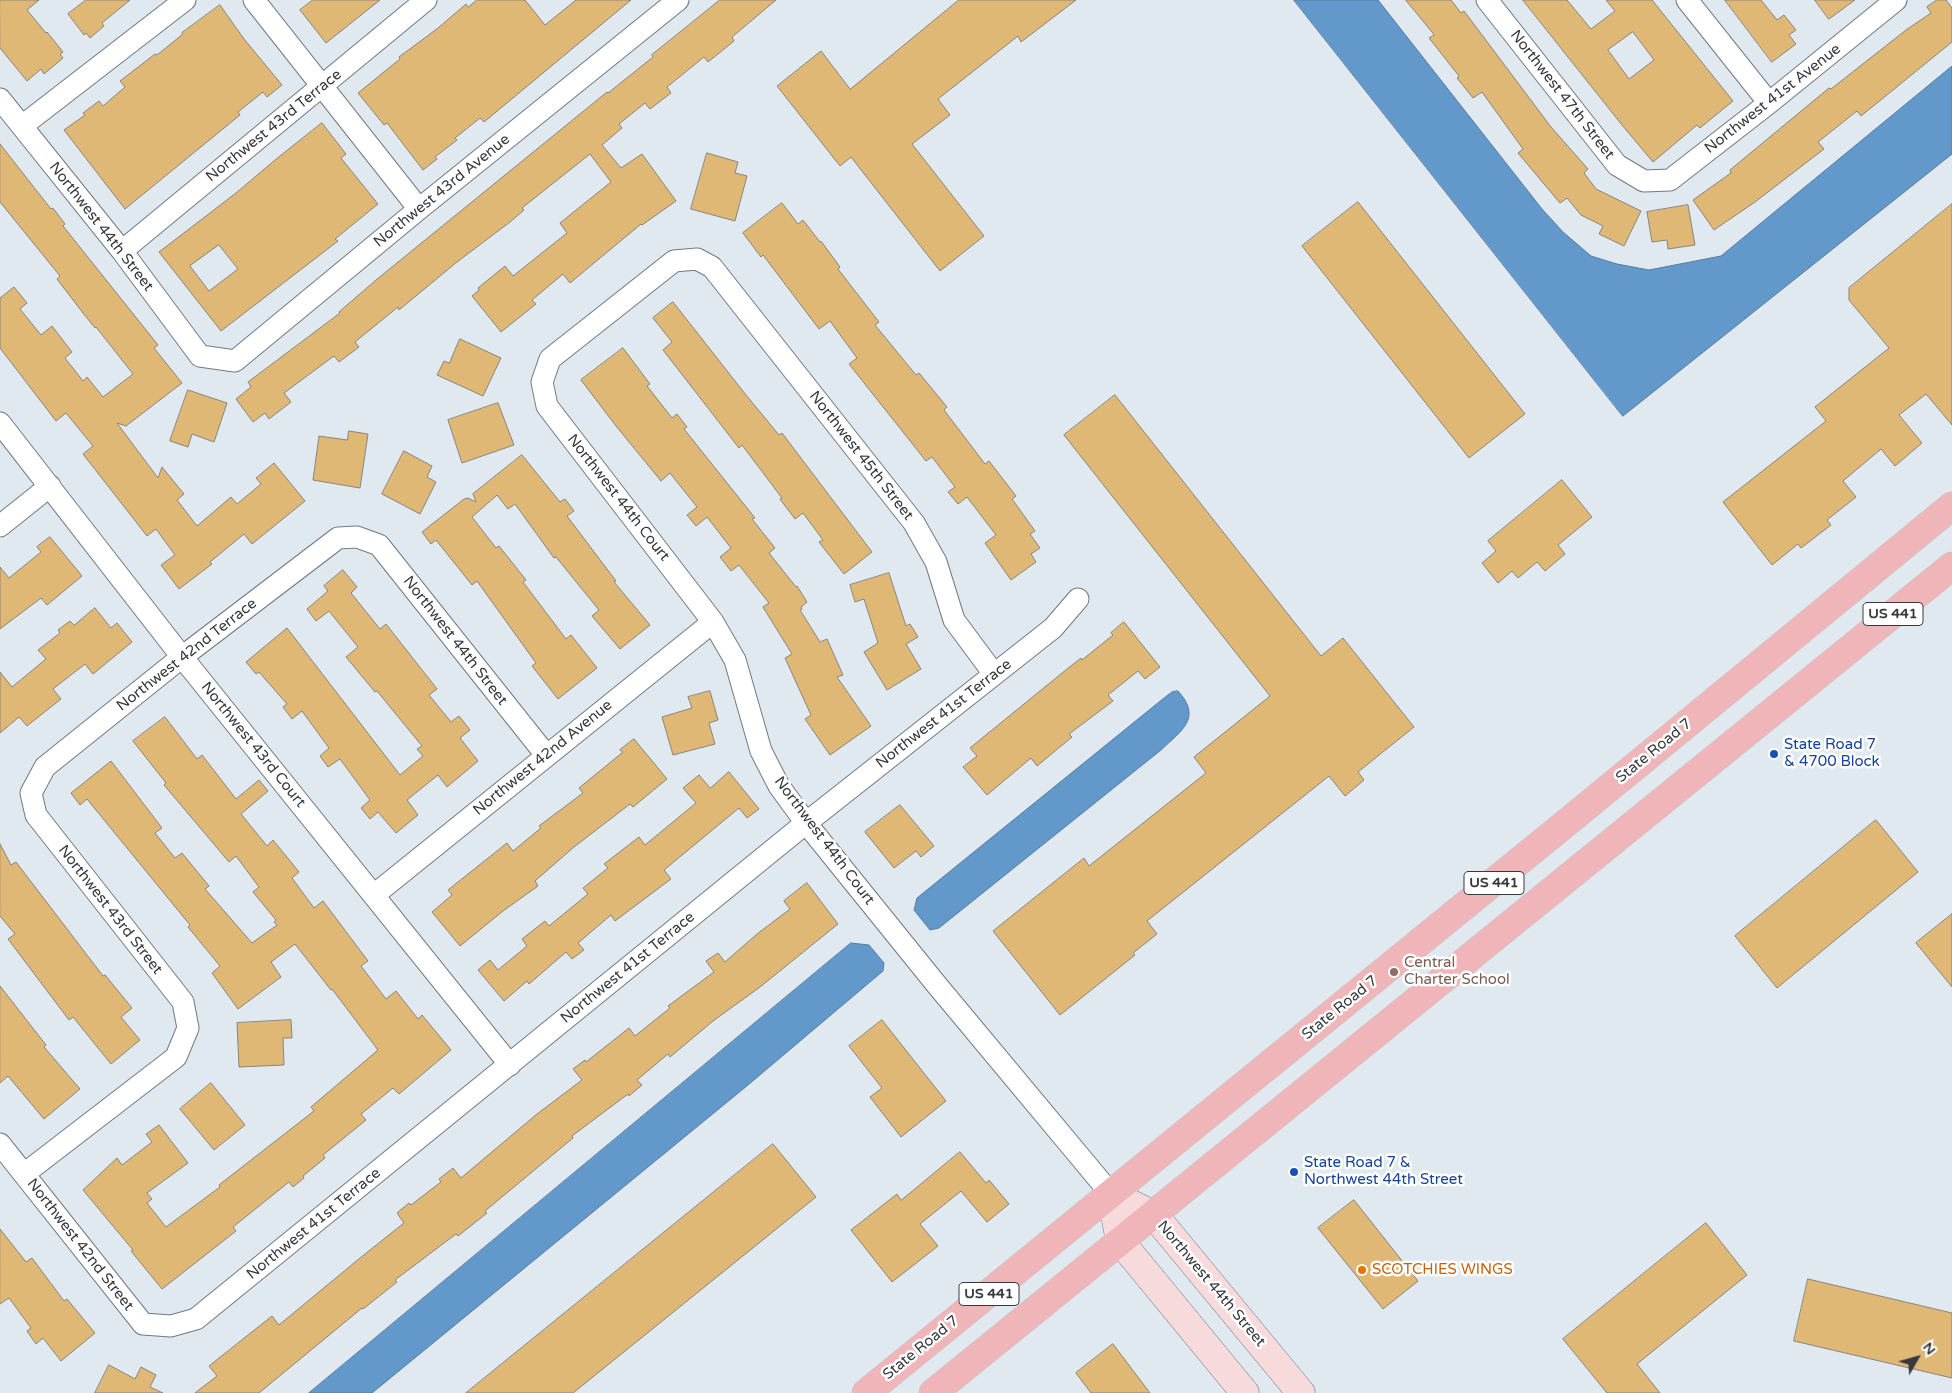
<!DOCTYPE html>
<style>
body{margin:0}
#map{position:relative;width:1952px;height:1393px;overflow:hidden;background:#e0e9f0;font-family:"Varela Round",sans-serif}
canvas{display:block}
.north{position:absolute;left:1892px;top:1333px;width:50px;height:50px;-webkit-text-stroke:4px #fff;paint-order:stroke;rotate:52deg;font-size:14px;font-weight:700;line-height:20px;text-align:center;color:#363a3d}
.north::after{content:'';display:block;margin:auto;width:18px;height:22px;background:#363a3d;clip-path:polygon(50% 0,100% 100%,50% 72%,0 100%)}
</style>
<div id="map">
<canvas width="1952" height="1393"></canvas>
<div class="north">N</div>
</div>
<script>
const context = document.querySelector('canvas').getContext('2d');
context.lineJoin = 'round';
function fill(path, color) { context.fillStyle = color; context.fill(path, 'evenodd'); }
function trace(path, color, width, dash) { context.strokeStyle = color; context.lineWidth = width; context.lineCap = dash ? 'butt' : 'round'; context.setLineDash(dash || []); context.stroke(path); }
function drawText(font, color, halo, rows, align = 'center') {
  context.font = font + ' "Varela Round",sans-serif'; context.lineWidth = 5; context.setLineDash([]); context.textBaseline = 'middle'; context.strokeStyle = halo; context.fillStyle = color; for (const [text, x, y, turn = 0] of rows) {
    context.save(); context.translate(x, y); context.rotate((+turn || 0) * Math.PI / 180); context.textAlign = isNaN(turn) ? turn : align; if (halo) context.strokeText(text, 0, 0); context.fillText(text, 0, 0); context.restore();
  }
}
const water = new Path2D(`
 M1294,0H1378L1542,209L1563,232L1591,256L1617,264L1649,270L1721,256L1952,66V154L1623,416Z
 M1178,691C1203,718 1181,731 1161,750L939,928L930,930L914,910L917,898L1164,698L1172,692Z
 M851,943L869,945L884,963L883,971L748,1085L372,1393H309Z`);
fill(water, '#6398cb');
trace(water, '#567ca0', 1);
const building = new Path2D(`
 M0,0H39L27,10L46,33L47,32L63,52L60,54L63,58L44,74L41,69L27,81L0,48Z
 M86,0H130L102,23L104,26L90,38L86,33L84,35L68,14Z
 M313,0H380L326,43L300,10Z
 M477,0H525L545,25L576,0H631L484,122L480,118L455,138L457,140L435,157L437,159L423,170L387,123L384,125L358,93L400,59L399,57L438,28L466,4L468,7Z
 M720,0H776L732,37L734,41L708,62L704,57L667,87L671,93L650,109L645,103L619,124L622,128L602,145L621,168L642,154L676,201L642,225L641,224L570,283L563,274L532,300L536,304L501,332L472,296L479,290L478,288L505,266L513,276L567,233L560,223L611,182L590,154L522,208L524,210L510,222L457,262L399,310L398,307L355,342L359,347L339,362L334,356L284,393L291,402L269,419L265,413L253,422L236,399L251,387L248,382L340,313L339,312L376,280L607,92L608,93L653,57L652,55Z
 M959,0H1076L1021,42L1018,36L938,99L950,115L912,144L984,236L940,271L851,157L840,166L777,86L821,51L850,89Z
 M1406,0H1451L1461,13L1464,11L1551,127L1588,169L1584,173L1596,189L1641,211L1624,246L1599,234L1603,226L1581,215L1567,198L1560,203L1518,153L1523,149L1482,92L1473,98L1457,78L1459,76L1429,38L1434,35Z
 M1523,0H1567L1591,29L1615,11L1606,0H1652L1733,101L1700,128L1697,125L1653,162L1622,125ZM1633,32L1654,60L1629,79L1608,50Z
 M1725,0H1761L1777,20L1784,15L1796,30L1789,35L1796,44L1772,62Z
 M1815,0H1855L1829,19Z
 M1937,0H1946L1952,8V42L1861,116L1857,111L1818,142L1824,149L1755,202L1714,230L1693,200L1731,173L1730,170L1829,88L1831,89L1906,30L1931,13L1927,7Z
 M220,5L244,39L282,85L267,97L263,92L238,112L240,115L125,209L64,130L85,115L83,113L99,101L103,106L125,87L120,81L155,54L157,55L183,34L182,33Z
 M322,123L346,154L341,158L378,204L335,239L338,241L221,331L159,252L236,193L275,160ZM219,245L238,269L209,291L190,266Z
 M0,144L51,209L53,208L65,224L63,226L158,345L154,348L182,383L126,426L117,423L158,478L162,467L184,494L177,500L197,526L231,497L237,504L261,484L256,478L274,463L305,501L252,544L244,534L210,562L212,564L179,589L161,565L175,555L156,529L147,536L83,454L93,446L66,413L56,421L0,348V298L14,287L27,303L20,309L41,335L52,326L72,352L65,358L83,381L87,377L103,397L133,374L96,327L95,328L83,313L57,279L60,276L0,202Z
 M707,153L738,162L735,173L747,176L735,221L691,209Z
 M1358,202L1525,414L1469,458L1302,246Z
 M782,203L798,224L803,220L820,242L821,241L840,267L838,269L879,322L875,325L916,375L919,373L947,407L944,410L985,464L989,461L1016,496L1012,499L1035,531L1030,534L1040,548L1031,554L1036,562L1011,580L985,543L996,535L967,497L958,504L948,492L955,487L932,457L926,461L849,364L857,358L830,321L819,329L763,255L761,257L743,233Z
 M1952,204V425L1926,394L1899,415L1922,443L1895,466L1881,449L1843,481L1856,497L1827,520L1831,525L1801,548L1798,544L1772,565L1723,502L1826,421L1815,407L1889,348L1849,300V288Z
 M1688,205L1695,245L1668,249L1667,240L1652,242L1647,212Z
 M673,302L746,395L779,435L782,433L872,552L844,574L819,542L823,540L803,513L795,519L780,499L782,498L742,445L739,448L663,350L672,342L653,318Z
 M460,339L501,358L483,396L437,375L444,361L449,363Z
 M623,348L650,384L647,386L672,418L677,414L687,427L684,429L755,518L752,519L775,548L769,553L796,587L797,586L807,602L801,607L802,609L800,610L820,642L827,639L843,675L837,677L871,726L830,755L805,719L811,715L785,658L792,654L763,607L769,603L739,565L731,571L720,557L731,548L707,517L696,526L687,515L697,507L670,473L661,481L616,426L581,380Z
 M188,390L227,403L214,442L192,434L188,447L170,441Z
 M1115,395L1321,656L1343,638L1414,727L1358,772L1364,780L1345,796L1329,776L1147,921L1157,934L1133,953L1135,955L1060,1015L993,931L1084,858L1089,866L1206,773L1194,757L1270,696L1064,435Z
 M498,403L514,445L462,463L448,420Z
 M349,431L368,434L360,488L313,480L319,436L347,440Z
 M404,451L432,466L427,477L436,482L420,514L382,494Z
 M522,455L560,502L565,499L574,511L567,516L616,581L614,582L650,625L620,649L592,616L599,610L556,557L554,558L515,504L508,509L497,495L472,517L496,548L499,546L526,580L523,582L566,639L571,635L597,668L558,699L532,666L536,663L477,581L472,585L436,540L431,544L422,532L464,499L468,498L476,502L473,494Z
 M1562,480L1592,517L1558,545L1565,554L1545,571L1537,562L1518,578L1512,571L1498,583L1482,563L1496,551L1488,541Z
 M50,537L82,576L47,605L41,598L0,629V567L9,578L41,552L37,547Z
 M343,570L357,587L351,593L380,629L386,624L437,689L429,695L451,722L459,716L470,730L460,738L478,761L447,787L438,775L407,800L418,815L396,833L378,812L370,819L361,808L370,800L340,759L328,767L320,756L329,748L302,711L292,719L283,707L287,704L259,672L256,674L246,662L287,628L400,775L423,756L417,749L422,746L377,691L375,692L346,657L358,647L329,611L316,621L307,609L328,591L324,586Z
 M889,573L906,626L910,624L918,637L906,644L921,669L887,690L864,652L878,643L864,599L855,602L850,585Z
 M95,608L111,628L117,623L132,642L93,674L85,664L53,689L61,699L27,726L19,717L0,733V672L12,687L46,659L38,650L60,633L58,630L70,621L74,625Z
 M1124,622L1160,667L1145,679L1138,671L1108,695L1113,701L1069,734L1072,737L1037,766L1031,758L987,795L963,767L977,756L970,748L1067,669L1081,658L1082,660L1113,635L1111,633Z
 M710,691L718,720L709,723L715,744L673,755L662,717L692,708L688,697Z
 M165,717L197,759L202,755L236,799L259,780L268,791L241,814L267,846L273,840L299,872L292,878L314,908L323,901L368,961L361,966L386,999L396,991L418,1019L422,1015L451,1050L399,1094L393,1088L361,1114L366,1120L323,1155L325,1158L303,1176L304,1178L293,1187L289,1182L233,1227L236,1231L162,1289L131,1251L133,1250L83,1190L117,1158L122,1165L152,1142L146,1134L159,1125L188,1163L147,1193L152,1199L147,1203L166,1227L220,1187L219,1185L314,1111L311,1107L378,1050L332,989L331,990L295,944L271,962L281,977L238,1009L212,973L220,966L188,927L190,925L87,799L80,805L71,793L111,761L162,828L155,833L175,858L182,853L209,886L205,889L252,943L277,925L274,922L276,920L253,892L259,887L236,856L229,862L164,785L166,783L133,741Z
 M634,739L667,779L633,807L630,804L574,847L535,881L538,886L503,911L460,946L432,912L452,895L448,890L507,843L513,851L541,828L539,826L583,793L579,788L623,752L620,750Z
 M729,772L759,809L747,818L739,808L664,870L671,879L615,921L611,915L578,943L584,950L572,959L566,952L529,984L527,981L504,1001L478,970L490,960L498,970L527,946L522,939L545,921L549,926L588,894L583,888L608,868L604,864L639,837L645,845L696,803L683,788L699,775L710,788Z
 M900,805L934,846L921,857L916,851L894,868L865,832Z
 M1876,820L1918,872L1777,988L1735,936Z
 M0,844L11,865L16,862L103,976L105,975L132,1008L121,1017L140,1040L111,1064L73,1017L69,1020L8,939L15,934L0,916Z
 M807,883L838,924L760,987L713,1021L670,1057L668,1054L637,1080L642,1085L629,1096L628,1094L572,1136L573,1138L485,1211L487,1213L458,1236L456,1234L395,1280L397,1282L363,1309L362,1308L259,1393H195L217,1376L209,1366L272,1316L279,1325L360,1258L404,1223L397,1213L409,1203L411,1205L441,1182L439,1179L453,1168L461,1178L537,1114L582,1080L573,1069L585,1060L586,1062L629,1028L635,1036L670,1008L668,1006L714,972L706,961L718,953L725,962L757,934L790,909L784,901Z
 M1952,914V987L1916,943Z
 M0,986L46,1045L44,1047L80,1089L44,1119L8,1076L0,1083Z
 M291,1020L292,1038H283L284,1065L239,1067L237,1023Z
 M882,1020L946,1101L901,1137L870,1097L882,1088L849,1046Z
 M211,1083L245,1125L214,1150L180,1109Z
 M773,1144L816,1197L573,1393H466Z
 M960,1152L986,1183L989,1180L1009,1204L987,1222L961,1191L920,1224L938,1246L892,1282L851,1230L897,1194L901,1200Z
 M1354,1200L1418,1281L1383,1309L1318,1228Z
 M1706,1223L1747,1275L1637,1364L1660,1393H1607L1563,1339Z
 M0,1229L26,1262L32,1258L64,1301L67,1299L95,1333L61,1361L43,1338L36,1344L27,1331L31,1328L9,1298L0,1304Z
 M1808,1279L1952,1313V1378L1794,1341Z
 M1113,1344L1150,1393H1091L1076,1373Z
 M109,1365L135,1379L141,1367L156,1375L150,1387L163,1393H95Z`);
fill(building, '#e0b876');
trace(building, '#89837b', 1);
const street = new Path2D(`
 M254,0L419,209
 M1487,0L1617,165L1644,181L1670,180L1769,103L1896,0
 M1687,0L1769,103
 M0,99L122,251L200,356L235,361L419,209L678,0
 M22,126L185,0
 M122,251L426,0
 M0,423L182,657L510,1065
 M0,526L50,486
 M994,674L954,620L936,562L914,523L712,267L697,259L674,261L550,359L542,382L547,406L713,622L735,660L761,751L779,786L806,823L936,984L1111,1194
 M374,895L713,622
 M0,1144L143,1324L171,1326L196,1319L806,823L1053,628L1078,599
 M24,1174L176,1057L188,1028L183,1002L36,815L31,793L45,767L182,657L338,538L357,537L379,545L546,755`);
const secondary = new Path2D(`
 M1111,1194L1154,1215L1301,1393
 M1111,1194L1120,1241L1245,1393`);
const primary = new Path2D(`
 M866,1393L1576,815L1952,506
 M933,1393L1952,566`);
trace(street, '#727980', 23);
trace(secondary, '#727980', 29);
trace(primary, '#c7c8c9', 29);
trace(street, '#fff', 21);
trace(secondary, '#f7dadc', 28);
trace(primary, '#efb5b8', 28);
for (const [x, y, r, color] of [
 [1774,754,5,"#1a4fb4"],
 [1394,972,5,"#8d6e63"],
 [1294,1172,5,"#1a4fb4"],
 [1362,1270,5,"#e8710a"]
]) { const dot = new Path2D(); dot.arc(x, y, r, 0, 2 * Math.PI); context.fillStyle = color; context.fill(dot); trace(dot, '#fff', 2); }
for (const [x, y, w] of [
 [1893,614,60],
 [1494,883,60],
 [989,1294,60]
]) { const box = new Path2D(); box.roundRect(x - w / 2, y - 11.5, w, 23, 4); context.fillStyle = '#fff'; context.fill(box); trace(box, '#363a3d', 1); }
drawText('bold 14px', '#363a3d', null, [
 ["US 441",1893,614],
 ["US 441",1494,883],
 ["US 441",989,1294]
]);
drawText('15px', '#363a3d', '#fff', [
 ["Northwest 47th Street",1562,95,52],
 ["Northwest 41st Avenue",1773,99,-38],
 ["Northwest 43rd Terrace",274,126,-39],
 ["Northwest 43rd Avenue",442,191,-39],
 ["Northwest 44th Street",101,227,52],
 ["Northwest 45th Street",861,456,52],
 ["Northwest 44th Court",618,498,52],
 ["Northwest 44th Street",455,641,52],
 ["Northwest 42nd Terrace",187,655,-38],
 ["Northwest 41st Terrace",944,714,-38],
 ["Northwest 43rd Court",253,745,51],
 ["State Road 7",1654,751,-39],
 ["Northwest 42nd Avenue",543,758,-39],
 ["Northwest 44th Court",824,841,53],
 ["Northwest 43rd Street",110,910,52],
 ["Northwest 41st Terrace",628,968,-39],
 ["State Road 7",1340,1008,-39],
 ["Northwest 41st Terrace",314,1224,-39],
 ["Northwest 42nd Street",80,1245,52],
 ["Northwest 44th Street",1211,1284,50],
 ["State Road 7",921,1348,-39]
]);
drawText('15px', '#164399', '#fff', [
 ["State Road 7",1784,745],
 ["& 4700 Block",1784,762],
 ["State Road 7 &",1304,1163],
 ["Northwest 44th Street",1304,1180]
], 'left');
drawText('15px', '#785e54', '#fff', [
 ["Central",1404,963],
 ["Charter School",1404,980]
], 'left');
drawText('15px', '#c56008', '#fff', [
 ["SCOTCHIES WINGS",1372,1270]
], 'left');
</script>
